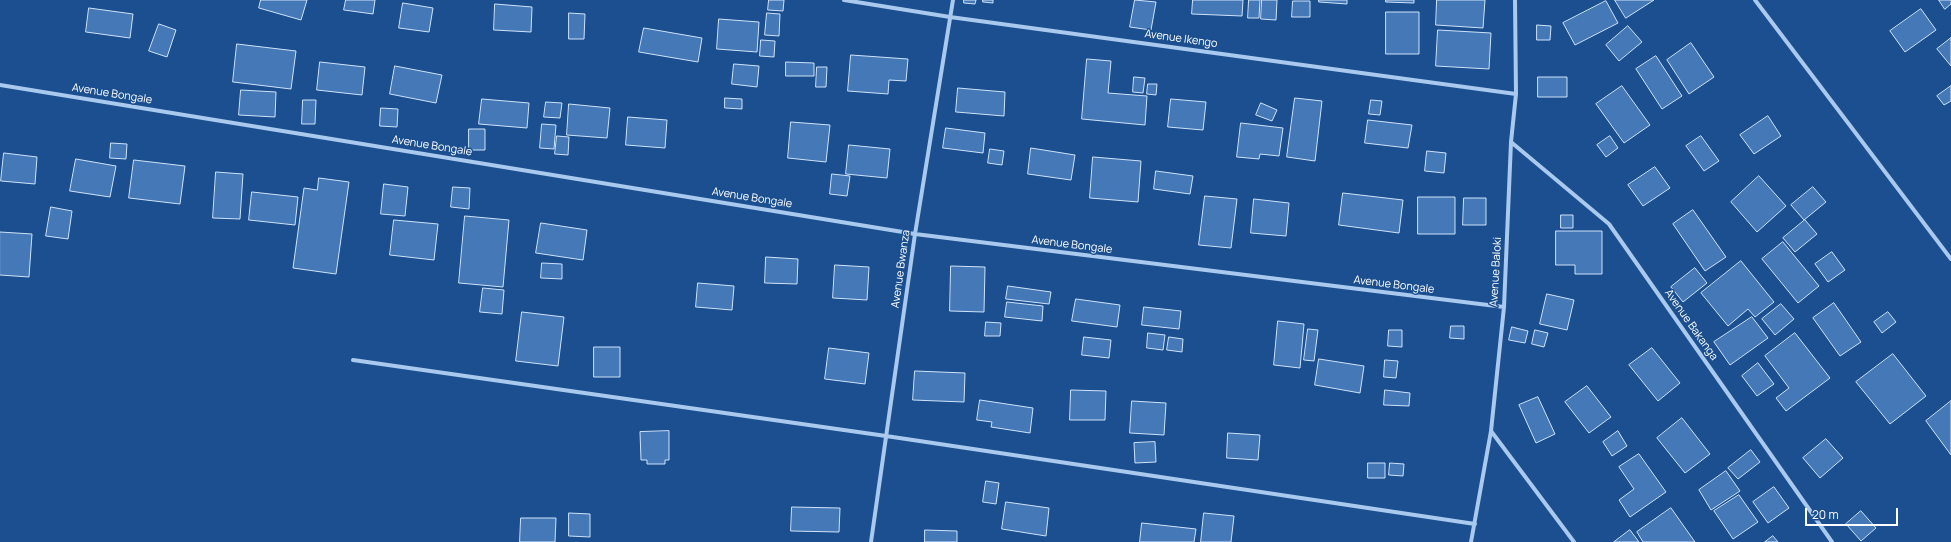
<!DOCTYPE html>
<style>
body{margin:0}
#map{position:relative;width:1951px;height:542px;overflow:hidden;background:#1b4f8f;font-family:Manrope,sans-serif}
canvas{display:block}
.scale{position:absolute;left:1805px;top:508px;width:93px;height:18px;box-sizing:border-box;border:2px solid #fff;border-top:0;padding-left:5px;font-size:12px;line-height:14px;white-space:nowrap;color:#fff;-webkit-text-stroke:3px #1b4f8f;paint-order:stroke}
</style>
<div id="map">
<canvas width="1951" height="542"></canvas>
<div class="scale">20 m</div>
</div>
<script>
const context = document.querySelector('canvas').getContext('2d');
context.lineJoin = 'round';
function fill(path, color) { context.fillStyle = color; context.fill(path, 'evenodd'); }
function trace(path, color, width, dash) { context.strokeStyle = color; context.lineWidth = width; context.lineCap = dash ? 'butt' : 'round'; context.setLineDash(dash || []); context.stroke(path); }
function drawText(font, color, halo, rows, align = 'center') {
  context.font = font + ' Manrope,sans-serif'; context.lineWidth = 3; context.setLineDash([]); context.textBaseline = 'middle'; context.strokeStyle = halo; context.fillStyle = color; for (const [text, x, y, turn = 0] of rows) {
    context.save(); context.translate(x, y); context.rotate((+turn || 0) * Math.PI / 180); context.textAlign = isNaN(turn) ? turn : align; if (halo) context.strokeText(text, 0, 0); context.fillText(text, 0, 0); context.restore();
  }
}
const building = new Path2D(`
 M261,0H307L301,20L259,8Z
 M346,0H375L373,14L344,10Z
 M769,0H784L783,11L768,10Z
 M964,0H976L975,4L964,3Z
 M983,0H993V3L983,2Z
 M1135,0L1156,2L1151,30L1130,27Z
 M1193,0H1243L1242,16L1192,14Z
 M1249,0H1260L1259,18H1248Z
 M1262,0H1277L1276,20L1261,19Z
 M1319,0H1347V4L1319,2Z
 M1386,0H1414V3L1386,2Z
 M1437,0H1485L1483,28L1436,25Z
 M1615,0H1654L1626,18Z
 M1939,0H1951V4L1945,9Z
 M1293,1H1310V17H1292Z
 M1606,1L1618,23L1575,45L1563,23Z
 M403,3L433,8L429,32L399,28Z
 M495,4L532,7L531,32L494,30Z
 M89,8L133,14L130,38L86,32Z
 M1921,9L1936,30L1905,52L1890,31Z
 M1386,12H1419V54H1386Z
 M569,13L585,14L584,39H569Z
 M767,13L780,14L779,36L765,35Z
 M719,19L759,22L757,52L717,49Z
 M159,24L176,30L167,57L149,51Z
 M1537,25L1551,26L1550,40H1537Z
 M1628,26L1642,42L1619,61L1606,45Z
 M644,28L702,38L698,62L639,52Z
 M1438,30L1491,33L1489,69L1436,66Z
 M1951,38V66L1937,49Z
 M761,40L775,41L774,57L760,56Z
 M1691,43L1714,77L1689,94L1667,60Z
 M237,44L296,51L291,89L233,82Z
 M851,55L908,59L906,81L889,80L888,94L848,91Z
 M1656,56L1682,96L1662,109L1636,69Z
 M1087,59L1111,61L1108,93L1147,96L1145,125L1082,119Z
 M320,62L365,67L362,95L317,90Z
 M786,62L814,63V76H786Z
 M734,64L759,66L757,87L732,84Z
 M395,66L442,75L436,103L390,94Z
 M817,67H827L826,87H816Z
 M1134,77L1145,78L1143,93L1133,92Z
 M1538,77H1567V97H1538Z
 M1148,84H1157L1156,95L1147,94Z
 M1622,86L1650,125L1624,143L1596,104Z
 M1951,86V101L1944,105L1937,96Z
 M958,88L1005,92L1004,116L956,112Z
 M241,90L276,92L275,117L239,115Z
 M725,98L742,99V109L725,108Z
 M1295,98L1322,101L1315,161L1287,157Z
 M482,99L529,103L527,128L479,124Z
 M1171,99L1206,102L1203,130L1168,127Z
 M303,100H316L315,124H302Z
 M1371,100L1382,101L1380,115L1369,114Z
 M546,102L562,103L560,118L544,117Z
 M1261,103L1277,110L1272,121L1256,115Z
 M569,104L610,108L607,138L567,135Z
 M381,108L398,109L397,127L380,126Z
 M1768,116L1781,136L1754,154L1740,135Z
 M628,117L667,120L665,148L626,145Z
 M1368,120L1412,125L1408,148L1365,143Z
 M791,122L830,125L826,162L788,158Z
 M1241,123L1283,128L1279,156L1260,154L1259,159L1237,157Z
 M542,124L556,125L554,149L540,148Z
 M946,128L985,133L983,153L943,148Z
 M469,129H485V150H469Z
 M557,136L569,137L568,155L555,154Z
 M1610,136L1618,148L1606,157L1597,145Z
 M1701,136L1719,161L1704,171L1686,146Z
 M111,143L127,144L126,159L110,158Z
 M849,145L890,149L887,178L846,174Z
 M1031,148L1075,155L1071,180L1028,174Z
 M990,149L1004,151L1002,165L988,163Z
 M1427,151L1446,153L1444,173L1425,171Z
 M4,153L37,157L35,184L1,181Z
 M1093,157L1141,161L1138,202L1090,198Z
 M76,159L116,166L110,197L70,191Z
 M134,160L185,166L180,204L129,198Z
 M1655,167L1670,188L1643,206L1628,185Z
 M1156,171L1193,176L1190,194L1154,189Z
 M216,172L243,174L240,219L213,218Z
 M832,174L850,176L847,196L830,194Z
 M1759,176L1786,206L1757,232L1731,202Z
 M319,178L349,182L336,274L293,268L304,188L317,190Z
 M384,184L408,187L405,216L381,214Z
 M453,187L470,188L469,209L451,207Z
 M1813,187L1826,202L1804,220L1791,205Z
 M252,192L298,197L295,225L249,220Z
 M1343,193L1403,200L1399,233L1339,225Z
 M1205,196L1237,199L1231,248L1199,245Z
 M1418,197H1455V234H1418Z
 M1464,198H1486V225H1463Z
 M1254,199L1289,203L1286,236L1251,233Z
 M51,207L72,211L68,239L46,236Z
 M1693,210L1726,257L1705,271L1673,224Z
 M1561,215H1573V228H1561Z
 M465,216L509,220L503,287L459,283Z
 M394,220L438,224L434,260L390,255Z
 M1805,220L1817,234L1795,252L1783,238Z
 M541,223L587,230L583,260L536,253Z
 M1556,231H1602V274H1575V265H1556Z
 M0,232L32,234L29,277L0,275Z
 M1783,242L1819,286L1798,303L1762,259Z
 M1832,252L1845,270L1828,282L1815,264Z
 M766,257L798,259L797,284L765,283Z
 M1741,261L1774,302L1755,317L1748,309L1728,326L1701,293Z
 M542,263L562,264V279L541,278Z
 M835,265L869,267L867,300L833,298Z
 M951,266L985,267L984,312L950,311Z
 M1695,268L1707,283L1683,302L1671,287Z
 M698,283L734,286L732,310L696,307Z
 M1008,286L1051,292L1049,304L1006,299Z
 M483,288L504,290L502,314L480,312Z
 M1547,294L1574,300L1567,330L1540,324Z
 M1076,299L1120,305L1117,327L1072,321Z
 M1007,302L1043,306L1042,321L1005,317Z
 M1834,303L1861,342L1840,356L1813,318Z
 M1781,304L1794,319L1775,335L1762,319Z
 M1144,307L1181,311L1179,329L1142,325Z
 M522,312L564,317L558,366L516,361Z
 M1888,312L1896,322L1882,333L1874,322Z
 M1752,317L1768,338L1730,365L1714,342Z
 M1278,321L1304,324L1300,368L1274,365Z
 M986,322L1001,323L1000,336H985Z
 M1451,326H1464V339L1450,338Z
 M1512,327L1528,331L1525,343L1509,340Z
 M1308,329L1318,330L1314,361L1304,360Z
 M1389,330H1402V347L1388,346Z
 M1535,330L1548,333L1544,347L1532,344Z
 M1148,333L1165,335L1163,350L1147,348Z
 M1795,333L1830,378L1786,411L1776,398L1789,388L1765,356Z
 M1084,337L1111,340L1109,358L1082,355Z
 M1169,337L1183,339L1182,352L1167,350Z
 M594,347H620V377H594Z
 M829,348L869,353L865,384L825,379Z
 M1652,348L1680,383L1658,401L1629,365Z
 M1893,354L1926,396L1890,424L1856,382Z
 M1319,359L1364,366L1360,393L1315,385Z
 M1385,360L1398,361L1396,378L1384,377Z
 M1758,363L1774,384L1757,396L1742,376Z
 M915,371L965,373L964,402L913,400Z
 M1587,386L1611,417L1589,433L1565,402Z
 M1071,390L1106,391L1105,420H1070Z
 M1385,390L1410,393L1409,406L1384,405Z
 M1538,397L1555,434L1536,443L1519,405Z
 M980,400L1033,408L1030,433L991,427L992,422L977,420Z
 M1132,401L1166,403L1164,435L1130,433Z
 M1951,401V455L1926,421Z
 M1682,418L1710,454L1685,473L1657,438Z
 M669,431V460H665V464H647V460H641L640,432Z
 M1618,431L1627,446L1612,456L1603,442Z
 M1228,433L1260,435L1258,460L1227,458Z
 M1826,439L1843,458L1820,478L1803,458Z
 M1155,442L1156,462L1135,463L1134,443Z
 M1751,450L1760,462L1738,479L1728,468Z
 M1639,454L1666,492L1630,517L1619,500L1634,489L1619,467Z
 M1368,463H1385V478H1368Z
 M1390,463L1404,464L1403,476L1389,475Z
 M1726,471L1740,491L1711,510L1699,490Z
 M986,481L999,483L996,504L983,502Z
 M1774,487L1789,508L1768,523L1753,502Z
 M1739,495L1758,522L1733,539L1714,511Z
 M1006,502L1049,508L1046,536L1002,529Z
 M792,507L840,508L839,532L791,531Z
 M1671,508L1695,542H1643L1637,532Z
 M1861,511L1876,528L1861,541L1846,524Z
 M569,513L590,514V537L569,536Z
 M1204,513L1234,516L1231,542H1201Z
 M521,518H556L555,542H520Z
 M1142,523L1196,529L1194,542H1140Z
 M925,530L957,531V542H925Z
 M1630,530L1639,542H1614Z
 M1773,536L1778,542H1765Z`);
fill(building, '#4478b7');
trace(building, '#cfe3fa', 1);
trace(new Path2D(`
 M844,0L950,17L1516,94
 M1755,0L1951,259
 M0,85L915,234L1504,307
 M1511,142L1609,224L1832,542
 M353,360L886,436L1475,524
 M1491,431L1574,542
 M871,542L915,234L953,0
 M1471,542L1491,431L1504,307L1511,142L1516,94L1515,0`), '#a9c9ee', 4);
drawText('11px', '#fff', '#1b4f8f', [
 ["Avenue Ikengo",1181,39,8],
 ["Avenue Bongale",112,94,9],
 ["Avenue Bongale",432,146,9],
 ["Avenue Bongale",752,198,9],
 ["Avenue Bongale",1072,245,7],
 ["Avenue Bwanza",901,269,-82],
 ["Avenue Baloki",1496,272,-87],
 ["Avenue Bongale",1394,285,7],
 ["Avenue Bakanga",1691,325,55]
]);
</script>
